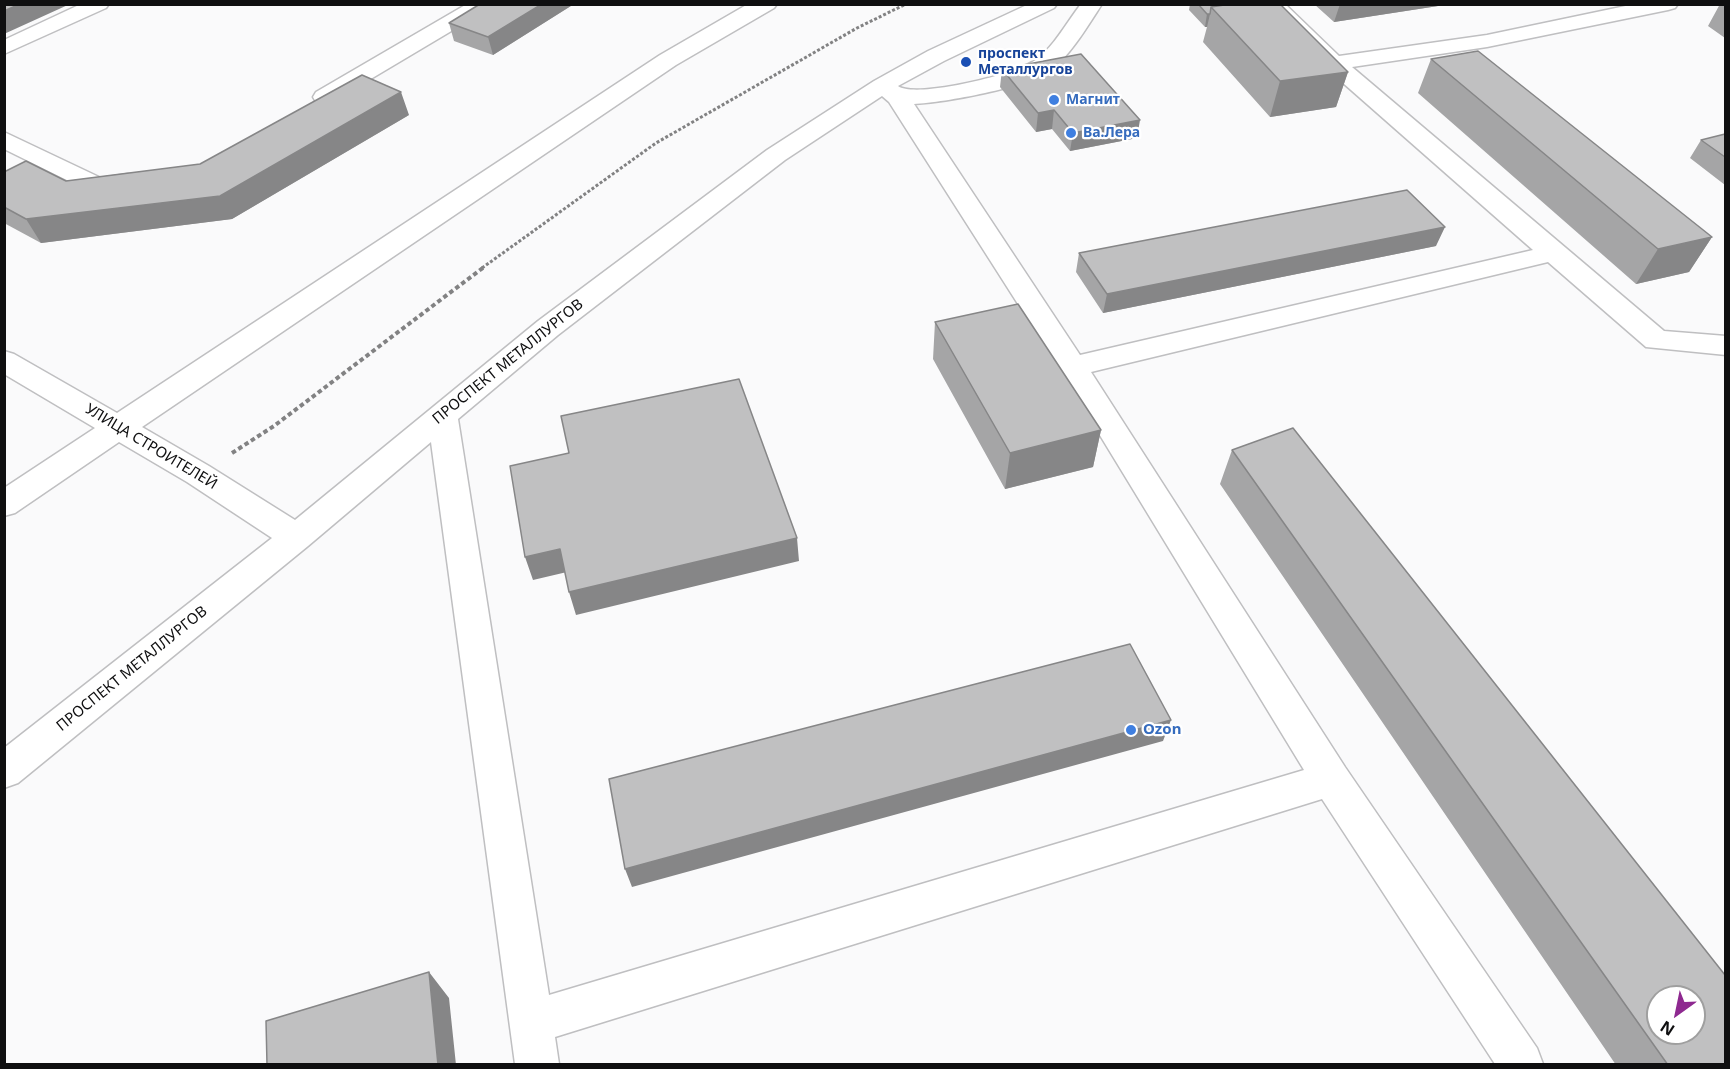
<!DOCTYPE html>
<meta charset="utf-8">
<style>
body{margin:0}
#map{position:relative;width:1730px;height:1069px;overflow:hidden;background:#fafafb;font-family:"Noto Sans",sans-serif}
canvas{display:block}
.frame{position:absolute;inset:0;border:6px solid #0f0f10;pointer-events:none}
.north{position:absolute;left:1646px;top:985px;width:60px;height:60px;box-sizing:border-box;background:#fff;border:2px solid #9f9f9f;border-radius:50%;rotate:213deg;font-size:16px;font-weight:700;line-height:24px;text-align:center;color:#0f0f10}
.north::after{content:'';display:block;margin:auto;width:21px;height:27px;background:#8e2990;clip-path:polygon(50% 0,100% 100%,50% 72%,0 100%)}
</style>
<div id="map">
<canvas width="1730" height="1069"></canvas>
<div class="frame"></div>
<div class="north">N</div>
</div>
<script>
const context = document.querySelector('canvas').getContext('2d');
context.lineJoin = 'round';
function trace(path, color, width, dash) { context.strokeStyle = color; context.lineWidth = width; context.lineCap = dash ? 'butt' : 'round'; context.setLineDash(dash || []); context.stroke(path); }
function fill(path, color) { context.fillStyle = color; context.fill(path, 'evenodd'); }
function drawText(font, color, halo, rows, align = 'center') {
  context.font = font + ' "Noto Sans",sans-serif'; context.lineWidth = 4.5; context.setLineDash([]); context.textBaseline = 'middle'; context.strokeStyle = halo; context.fillStyle = color; for (const [text, x, y, turn = 0] of rows) {
    context.save(); context.translate(x, y); context.rotate((+turn || 0) * Math.PI / 180); context.textAlign = isNaN(turn) ? turn : align; if (halo) context.strokeText(text, 0, 0); context.fillText(text, 0, 0); context.restore();
  }
}
const minor = new Path2D(`
 M81,4H109L106,8L4,54V40Z
 M467,4H493L490,8L332,102L324,104L316,102L313,97L316,92Z
 M748,4H777L774,8L676,65L142,427L209,466L295,520L538,321L767,150L874,81L928,51L1029,4H1057L1054,8L944,61L898,86C916,99 1019,74 1037,59C1055,45 1067,22 1081,4H1102C1089,24 1070,56 1051,70C1026,88 946,102 914,104L1080,355L1533,250L1326,68L1262,4H1285L1339,56L1487,35L1635,4H1678L1675,8L1668,10L1487,47L1352,67L1664,331L1726,336V355L1646,347L1548,262L1091,372L1345,767L1537,1048L1543,1064H1495L1322,799L555,1037L559,1064H515L431,442L308,546L18,783L4,788V748L272,538L187,482L119,442L15,513L4,516V488L95,428L4,374V351L14,354L117,413L660,55ZM882,96L889,102L1062,373L1304,770L549,995L458,419L558,335L785,160Z
 M4,132L101,178L128,174L137,176L140,181L137,186C122,190 104,195 89,191L4,149Z`);
trace(minor, '#bfbfc1', 3);
trace(new Path2D(`
 M482,268L656,143L857,28L906,4`), '#828283', 3, [3, 2]);
trace(new Path2D(`
 M232,453L274,426L484,267`), '#828283', 4, [4.5, 3]);
fill(minor, '#fff');
fill(new Path2D(`
 M480,4H574L493,55L454,41L449,23Z
 M1190,4H1280L1348,72L1336,107L1270,117L1203,42L1207,27H1205L1189,10Z
 M1314,4H1451L1334,22Z
 M1720,4H1725V38L1708,26Z
 M1431,59L1712,237L1689,272L1636,284L1418,93Z
 M1002,69L1137,138L1070,151L1052,129L1036,132L1000,87Z
 M409,115L232,219L41,243L4,223V172L66,181L200,164Z
 M1725,134V185L1690,158L1701,140Z
 M1436,246L1103,313L1076,272L1079,253Z
 M935,322L1101,430L1093,467L1005,489L933,359Z
 M1232,450L1725,1065H1616L1220,484Z`), '#a5a5a6');
fill(new Path2D(`
 M20,4H70L4,34V11Z
 M542,4H574L493,55L488,37Z
 M1340,4H1451L1334,22Z
 M1207,14H1210L1207,27H1205Z
 M1348,72L1336,107L1270,117L1280,81Z
 M401,92L409,115L232,219L41,243L26,219L220,196Z
 M1054,110L1052,129L1036,132L1038,113Z
 M1140,120L1137,138L1070,151L1073,133Z
 M1445,227L1436,246L1103,313L1107,294Z
 M1712,237L1689,272L1636,284L1658,249Z
 M1101,430L1093,467L1005,489L1010,453Z
 M797,538L799,561L576,615L569,592Z
 M560,549L567,572L533,580L525,557Z
 M1171,720L1163,741L632,887L625,869Z
 M429,972L449,998L456,1065H438Z`), '#868687');
const building = new Path2D(`
 M4,4H20L4,11Z
 M480,4H542L488,37L449,23Z
 M1198,4H1231L1211,7L1210,14H1207Z
 M1231,4H1280L1348,72L1280,81L1211,7Z
 M1478,51L1712,237L1658,249L1431,59Z
 M1081,54L1140,120L1073,133L1054,110L1038,113L1002,69Z
 M362,75L401,92L220,196L26,219L4,207V172L26,161L66,181L200,164Z
 M1725,134V157L1701,140Z
 M1407,190L1445,227L1107,294L1079,253Z
 M1018,304L1101,430L1010,453L935,322Z
 M739,379L797,538L569,592L560,549L525,557L510,466L569,453L561,416Z
 M1293,428L1725,975V1065H1668L1232,450ZM1658,997H1694V1033H1658Z
 M1130,644L1171,720L625,869L609,779Z
 M429,972L438,1065H267L266,1021Z`);
fill(building, '#c0c0c1');
trace(building, '#868687', 1.5);
for (const [x, y, r, color] of [
 [966,62,6,"#1a4fb4"],
 [1054,100,6,"#3f7fe0"],
 [1071,133,6,"#3f7fe0"],
 [1131,730,6,"#3f7fe0"]
]) { const dot = new Path2D(); dot.arc(x, y, r, 0, 2 * Math.PI); context.fillStyle = color; context.fill(dot); trace(dot, '#fff', 2); }
drawText('bold 14px', '#164399', '#fff', [
 ["проспект",978,54],
 ["Металлургов",978,70]
], 'left');
drawText('bold 14px', '#366cbe', '#fff', [
 ["Магнит",1066,100],
 ["Ва.Лера",1083,133]
], 'left');
drawText('15px', '#0f0f10', '#fff', [
 ["ПРОСПЕКТ МЕТАЛЛУРГОВ",508,362,-39],
 ["УЛИЦА СТРОИТЕЛЕЙ",151,447,31],
 ["ПРОСПЕКТ МЕТАЛЛУРГОВ",132,669,-39]
]);
drawText('bold 15px', '#366cbe', '#fff', [
 ["Ozon",1143,730]
], 'left');
</script>
